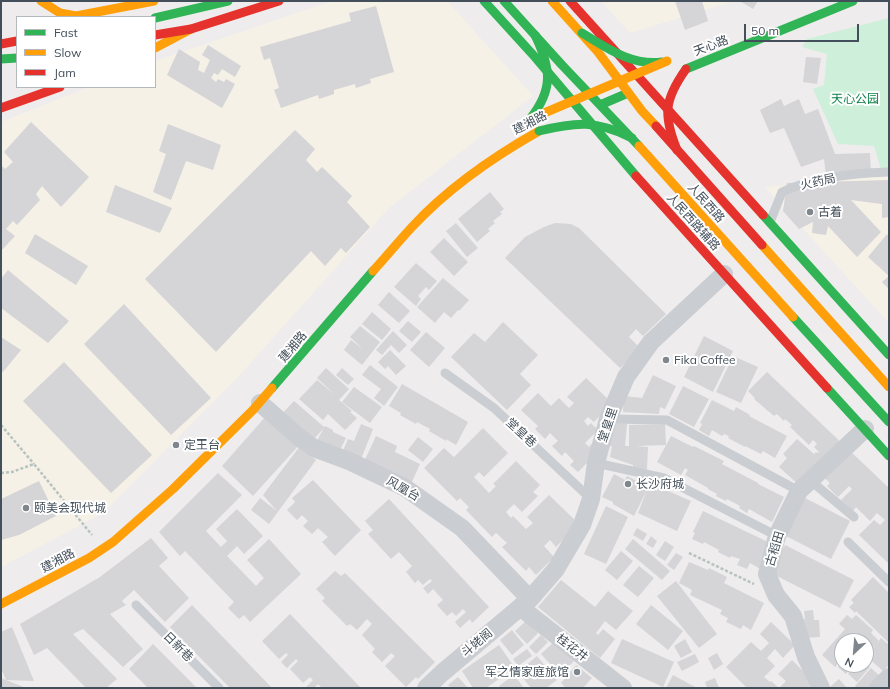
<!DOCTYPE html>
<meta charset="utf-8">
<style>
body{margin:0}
#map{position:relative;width:890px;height:689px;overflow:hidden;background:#eeecec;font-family:Mulish,sans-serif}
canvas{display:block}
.frame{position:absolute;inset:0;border:2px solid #434f5a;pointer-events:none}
.legend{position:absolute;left:16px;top:16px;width:140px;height:72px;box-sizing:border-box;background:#fff;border:1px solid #b4b9bd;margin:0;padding:5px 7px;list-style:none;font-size:12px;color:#434f5a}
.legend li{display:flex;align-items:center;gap:8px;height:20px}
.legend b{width:20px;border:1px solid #b4b9bd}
.north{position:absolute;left:834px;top:633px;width:40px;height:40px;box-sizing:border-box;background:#fff;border:1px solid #b4b9bd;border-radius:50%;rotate:206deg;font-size:11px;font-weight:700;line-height:16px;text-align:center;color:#434f5a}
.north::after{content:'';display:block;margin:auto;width:14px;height:18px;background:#7f868d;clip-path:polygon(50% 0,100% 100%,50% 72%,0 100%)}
.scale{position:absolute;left:744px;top:24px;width:115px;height:18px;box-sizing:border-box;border:2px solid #434f5a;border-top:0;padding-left:5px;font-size:12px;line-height:14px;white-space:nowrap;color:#434f5a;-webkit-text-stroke:3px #fff;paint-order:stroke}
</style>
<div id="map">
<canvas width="890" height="689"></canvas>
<div class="frame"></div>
<ul class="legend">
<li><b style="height:5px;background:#30b455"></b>Fast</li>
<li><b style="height:5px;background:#ff9f0a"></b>Slow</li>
<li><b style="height:5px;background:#e5322d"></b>Jam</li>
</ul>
<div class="north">N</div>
<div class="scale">50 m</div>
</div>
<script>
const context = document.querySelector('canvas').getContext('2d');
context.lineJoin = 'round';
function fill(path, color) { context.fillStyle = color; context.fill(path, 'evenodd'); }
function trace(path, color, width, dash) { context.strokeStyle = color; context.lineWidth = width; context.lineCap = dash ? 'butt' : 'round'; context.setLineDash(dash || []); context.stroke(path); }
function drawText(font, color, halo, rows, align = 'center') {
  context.font = font + ' Mulish,"Noto Sans SC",sans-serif'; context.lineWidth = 4; context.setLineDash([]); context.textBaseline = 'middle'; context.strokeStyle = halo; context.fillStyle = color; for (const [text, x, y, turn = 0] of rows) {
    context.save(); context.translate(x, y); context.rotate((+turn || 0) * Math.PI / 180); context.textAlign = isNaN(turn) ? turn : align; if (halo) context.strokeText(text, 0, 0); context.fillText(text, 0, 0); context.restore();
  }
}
fill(new Path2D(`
 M332,1H447L533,96L389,208L238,377L103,513L1,567V122L89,87H155V61Z
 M601,1H734L630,33Z
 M883,176H889V323L765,187Z`), '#f6f1e6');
fill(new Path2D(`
 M889,18V176H883L874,146L838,144L813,89L824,85L827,54L802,47L807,39Z`), '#ceefda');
fill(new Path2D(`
 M675,1H702L708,21L685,30Z
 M740,1H758L753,9Z
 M376,6L394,72L370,79L371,83L356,88L355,84L334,90V94L319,99L318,95L281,108L274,90L279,88L270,58L264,60L260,47L351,21L349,13Z
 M208,45L241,66L235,77L222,69L218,75L214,73L211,78L216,82L218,79L224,82L226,79L235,84L222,108L167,75L179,49L200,62L198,70L204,73L210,60L202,55Z
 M806,57L821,58L817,84L803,82Z
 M781,99L784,106L799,99L805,114L818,109L835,154L870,153L871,175H826L824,159L801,167L784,128L770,133L760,110Z
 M31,122L89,177L61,207L42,186L36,194L40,200L17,225L13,221L6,229L15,236L1,251V165L5,169L13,162L4,152Z
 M168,124L221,145L213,170L186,161L171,200L153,192L166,154L159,151Z
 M295,130L315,149L306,160L317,172L322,167L352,196L347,202L370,227L346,253L341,248L325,266L311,251L216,352L145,279Z
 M889,180V217L882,218V204L851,200L881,232L857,257L828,226L826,235L812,233L813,222L799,229L783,211L787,183Z
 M115,185L172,208L160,233L106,212Z
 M490,192L504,209L500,212L502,214L493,221L495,223L488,229L490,231L477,242L458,219Z
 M456,223L478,248L467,257L446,231Z
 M555,223L571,224L579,228L666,314L643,336L636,329L629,337L640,348L620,368L505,258L525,237L544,227Z
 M35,234L88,266L76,285L25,253Z
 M887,234L889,237V289L882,282L889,276L868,257Z
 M444,238L468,262L454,276L430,252Z
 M416,263L437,281L429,290L426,287L418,296L421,299L416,306L394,287Z
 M8,270L69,321L48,343L1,308V279Z
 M443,278L469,300L459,311L458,310L451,318L444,312L435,323L417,307Z
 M389,292L410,311L399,323L378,305Z
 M124,304L211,398L171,435L84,344Z
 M372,312L391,329L382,340L362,324Z
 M408,321L421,332L412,342L399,331Z
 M503,322L538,355L520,374L531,385L507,410L451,357L474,333L485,342Z
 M360,326L380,342L362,365L344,350L351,340L363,349L350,337Z
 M393,331L407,345L399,353L391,345L382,355L376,350Z
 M426,332L445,348L429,367L410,350Z
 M704,336L733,351L713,392L684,377Z
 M1,337L21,350L3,372L1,371Z
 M390,350L406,366L396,375L388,366L385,369L378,362Z
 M733,356L758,367L741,403L716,392Z
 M64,362L152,455L111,493L23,401Z
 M370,365L398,387L384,406L374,398L381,389L362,375Z
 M326,368L349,389L339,400L352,411L350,412L357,418L345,430L328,414L323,420L299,399L317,380L335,395L317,378Z
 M342,368L354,379L348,385L336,375Z
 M767,372L889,488V564L859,535L874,520L880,525L885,520L877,513L870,521L856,507L853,511L841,500L852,489L849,486L838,497L827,486L830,483L816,470L800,486L779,467L787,458L783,454L797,439L814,454L816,452L818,453L819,452L814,447L817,444L813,440L809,445L790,427L792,425L785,419L784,421L777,414L774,416L754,399L755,398L748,391Z
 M653,375L676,386L665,409L660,407L659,414L623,412L624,396L642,398Z
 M586,378L612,403L594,422L588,417L584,421L588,426L591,423L598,430L585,443L589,447L591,444L599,451L578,472L570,465L574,461L565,452L562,456L552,446L558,441L550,433L545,439L535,429L538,426L521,410L538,393L551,406L559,398L569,408L574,403L567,397Z
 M402,384L468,422L456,445L446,439V441L429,431L430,429L417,422L416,424L400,415L401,413L389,406Z
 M683,386L709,399L694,427L669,414Z
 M354,387L382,407L370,423L342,402Z
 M712,400L734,411L736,407L750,415L749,416L787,436L775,458L763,451L761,454L745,446V447L728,438L729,436L724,434L722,436L712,430L709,436L699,430L702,424L700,423Z
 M294,401L324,427L325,426L333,430V432L346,438L338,454L315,444L324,428L310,443L280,416Z
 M267,415L300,444L253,496L222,466Z
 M609,423L627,424L625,446H629V425L665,424L666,445L636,446L648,447L647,469H633V465L610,457L612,446H607Z
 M361,424L373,429L361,459L341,455L348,439L354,441Z
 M483,428L508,453L484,477L479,472L474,477L489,493L496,486L493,484L516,461L540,485L533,492L538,496L522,512L514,504L506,512L511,518L513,516L526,529L533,523L527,517L549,495L579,524L556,547L550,540L544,546L554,557L536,575L529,567L526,571L502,547L507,543L496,533L492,537L466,510L469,507L460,498L457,501L424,468L444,448L454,457Z
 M376,436L397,446L395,452L420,464L410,486L363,464Z
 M671,436L693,447L694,446L724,461L722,464L758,483V484L784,497L772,522L749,509L747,513L739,508L740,506L727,499L726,501L716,496L717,494L708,489V488L685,475L688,470L685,468L681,475L657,462Z
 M418,437L433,449L423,462L408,450Z
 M300,446L316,460L269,524L251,510L260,498L277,511L263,495Z
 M218,473L242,495L206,531L221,547L227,541L216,529L237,509L263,536L244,554L237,546L227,556L256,586L264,578L247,560L269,539L301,574L250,622L244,615L239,619L228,608L234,602L185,551L180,556L159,532Z
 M614,474L625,480L627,476L657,491L659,487L691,501L677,531L638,513L647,490L634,516L613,504V502L602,497Z
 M313,480L361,530L335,556L322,542L328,537L318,528L312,534L303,526L308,521L302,515L297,520L287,510L295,502L292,498Z
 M39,481L56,516L19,535L1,540V499Z
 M801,496L850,521L831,559L782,534Z
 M389,499L489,607L472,623L470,619L460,628L455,622L466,612L463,609L456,616L452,612L447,616L437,605L443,600L433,589L428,594L423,588L432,581L430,579L423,585L418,580L415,583L406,572L412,566L399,552L391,559L368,534L373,530L365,521Z
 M606,506L628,517L606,564L584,554Z
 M703,511L768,542L762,570L750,563L747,569L737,565L740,559L731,556L730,558L718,552L719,550L704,542L703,544L692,539L695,533L693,532Z
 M637,528L647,534L643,541L633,535Z
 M651,536L657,541L653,548L646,544Z
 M151,538L168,558L159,566L189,598L165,622L134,590L122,601L126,605L110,614L143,649L123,667L83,629L73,634L117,679L106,688H86L47,648L34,655L20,624L100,577Z
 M633,539L670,571L662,580L625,549Z
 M665,541L674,547L665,561L656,555Z
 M785,545L854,580L840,608L771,573Z
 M621,551L633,561L617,580L605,570Z
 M676,553L683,557L674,570L667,565Z
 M689,562L708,570L709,568L727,577L724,583L764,603L751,630L743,625L741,629L726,622L728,618L720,614L722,610L690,595L692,590L679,583Z
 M639,566L654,578L638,597L623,585Z
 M335,571L341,576L345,573L435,662L418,679L416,677L406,687L385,666L395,656L391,653L382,662L372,652L375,649L362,635L372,624L367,619L357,630L350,624L347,626L322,601L325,598L316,589Z
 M873,577L889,593V643L856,611L855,613L849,607L854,603L851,600Z
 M561,580L595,607L608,591L633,611L616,630L605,621L596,633L598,635L603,629L615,639L600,658L538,607Z
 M676,581L717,634L699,648L657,596Z
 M192,605L272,688H230L170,627Z
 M651,605L683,631L668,650L636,624Z
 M813,610L814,620H819L820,637L803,638L801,620L805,619L804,611Z
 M290,614L361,688H320L321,687L318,684L314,688H307L306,687L313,680L310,677L303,683L290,669L298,661L296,659L287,668L281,662L288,655L286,653L279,659L262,641Z
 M847,615L852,619L856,615L873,630L871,633L879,641L866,654V641H842V659L835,667L822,655L845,629L839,624Z
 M527,620L538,633L527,644L515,631Z
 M771,622L795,645L783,658L775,649L767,658L775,666L764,677L770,682L771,681L779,688L786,681L778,674L792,660L814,682L808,688H747L726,667L751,642L761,651L769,643L760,634Z
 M12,627L34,681L6,680L1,668V632Z
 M512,630L524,645L512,655L500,640Z
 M541,635L548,642L536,654L529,647Z
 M881,638L889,645V665L883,671L866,656Z
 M622,639L674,662L663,687L611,663Z
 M685,639L692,652L681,658L674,646Z
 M555,641L574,661L560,675L541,654Z
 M153,644L197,688H148L129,669Z
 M499,645L515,668L486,688H473L462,671Z
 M527,649L532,656L518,666L513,659Z
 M717,653L723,664L714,670L708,658Z
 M695,654L699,662L682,671L677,662Z
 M537,656L557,680L546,688H531L518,672Z
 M842,662V665H853L846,674L838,667Z
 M866,664L870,667L857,682L848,674L856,665H866Z
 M576,665L592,678L583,688H566L561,683Z
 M871,668L881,677L870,688H856L855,686Z
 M514,675L524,688H501L499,686Z
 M673,675L697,688H666Z
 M458,677L468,688H451L448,685Z
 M1,678L26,688H1Z
 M715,678L719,688H707L705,682Z
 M839,679L847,688H831L830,687Z`), '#d5d4d7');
trace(new Path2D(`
 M1,425L34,464
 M1,473L12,472L34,464L92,535
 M689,553L754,584`), '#b6c3c0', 2.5, [3, 2]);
trace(new Path2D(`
 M770,222L782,192C812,178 856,173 889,172
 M445,373L494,408L591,499
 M608,419L667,420L799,491
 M596,463L664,478L777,536
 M811,481L854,517
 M848,542L889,582
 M136,605L219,688`), '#cacdd1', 9);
trace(new Path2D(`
 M260,403L300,438L314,448L349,461L404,487L462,528L530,599
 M520,607L623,688
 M426,688L442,673L530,599L556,569L582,525L591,499L596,463L608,419L626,377L651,342L724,274
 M821,688L806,657L793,616L776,595L767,574L777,536L799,491L865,429
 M878,688L889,677`), '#cacdd1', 18);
trace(new Path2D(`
 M484,1L535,57L636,176
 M504,1L562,65L639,146
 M155,18L228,1
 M1,59L17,58
 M686,69L853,1
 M600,105L628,93
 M763,215L889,355
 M793,317L889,422
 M272,388L373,271
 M827,388L889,456`), '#30b455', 9);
trace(new Path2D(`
 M41,1L60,13L76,16L154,1
 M552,1L598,52L642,111L656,126
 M155,48L191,29
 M639,146L793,317
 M762,245L889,387
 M373,271C386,257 398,242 412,227C448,188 493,157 539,131
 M1,604L89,558L113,542L173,489L253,410L272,388`), '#ff9f0a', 9);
trace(new Path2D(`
 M570,1L763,215
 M155,35L191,29L279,1
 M1,44L17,41
 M1,108L60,87
 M656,126L762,245
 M636,176L827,388`), '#e5322d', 9);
trace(new Path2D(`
 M582,33C607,48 631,66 662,62
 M530,119C554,89 551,68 535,35
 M539,131C576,122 597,120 632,138`), '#30b455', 9);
trace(new Path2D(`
 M530,119L667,61`), '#ff9f0a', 9);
trace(new Path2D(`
 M677,150C663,115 664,100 686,69`), '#e5322d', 9);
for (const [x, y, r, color] of [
 [810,212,4,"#7f868d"],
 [666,360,4,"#7f868d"],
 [176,445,4,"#7f868d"],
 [628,484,4,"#7f868d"],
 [26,508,4,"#7f868d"],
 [577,672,4,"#7f868d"]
]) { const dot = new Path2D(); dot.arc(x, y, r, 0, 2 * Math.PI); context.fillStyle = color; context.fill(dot); trace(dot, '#fff', 1.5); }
drawText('12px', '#434f5a', '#fff', [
 ["天心路",711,46,-21],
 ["建湘路",530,123,-27],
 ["火药局",818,182,-12],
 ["人民西路",706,203,48],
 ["人民西路辅路",693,222,48],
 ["建湘路",293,347,-50],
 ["堂皇里",608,425,-71],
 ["堂皇巷",521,433,43],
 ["风凰台",403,489,30],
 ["古稻田",775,549,-73],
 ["建湘路",58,561,-28],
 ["斗姥阁",477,643,-40],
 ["日新巷",178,647,45],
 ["桂花井",572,648,38]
]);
drawText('12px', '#0f8048', '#fff', [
 ["天心公园",855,99]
]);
drawText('12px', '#434f5a', '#fff', [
 ["古着",818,212],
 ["Fika Coffee",674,360],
 ["定王台",184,445],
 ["长沙府城",636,484],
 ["颐美会现代城",34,508],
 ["军之情家庭旅馆",569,672,"right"]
], 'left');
</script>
